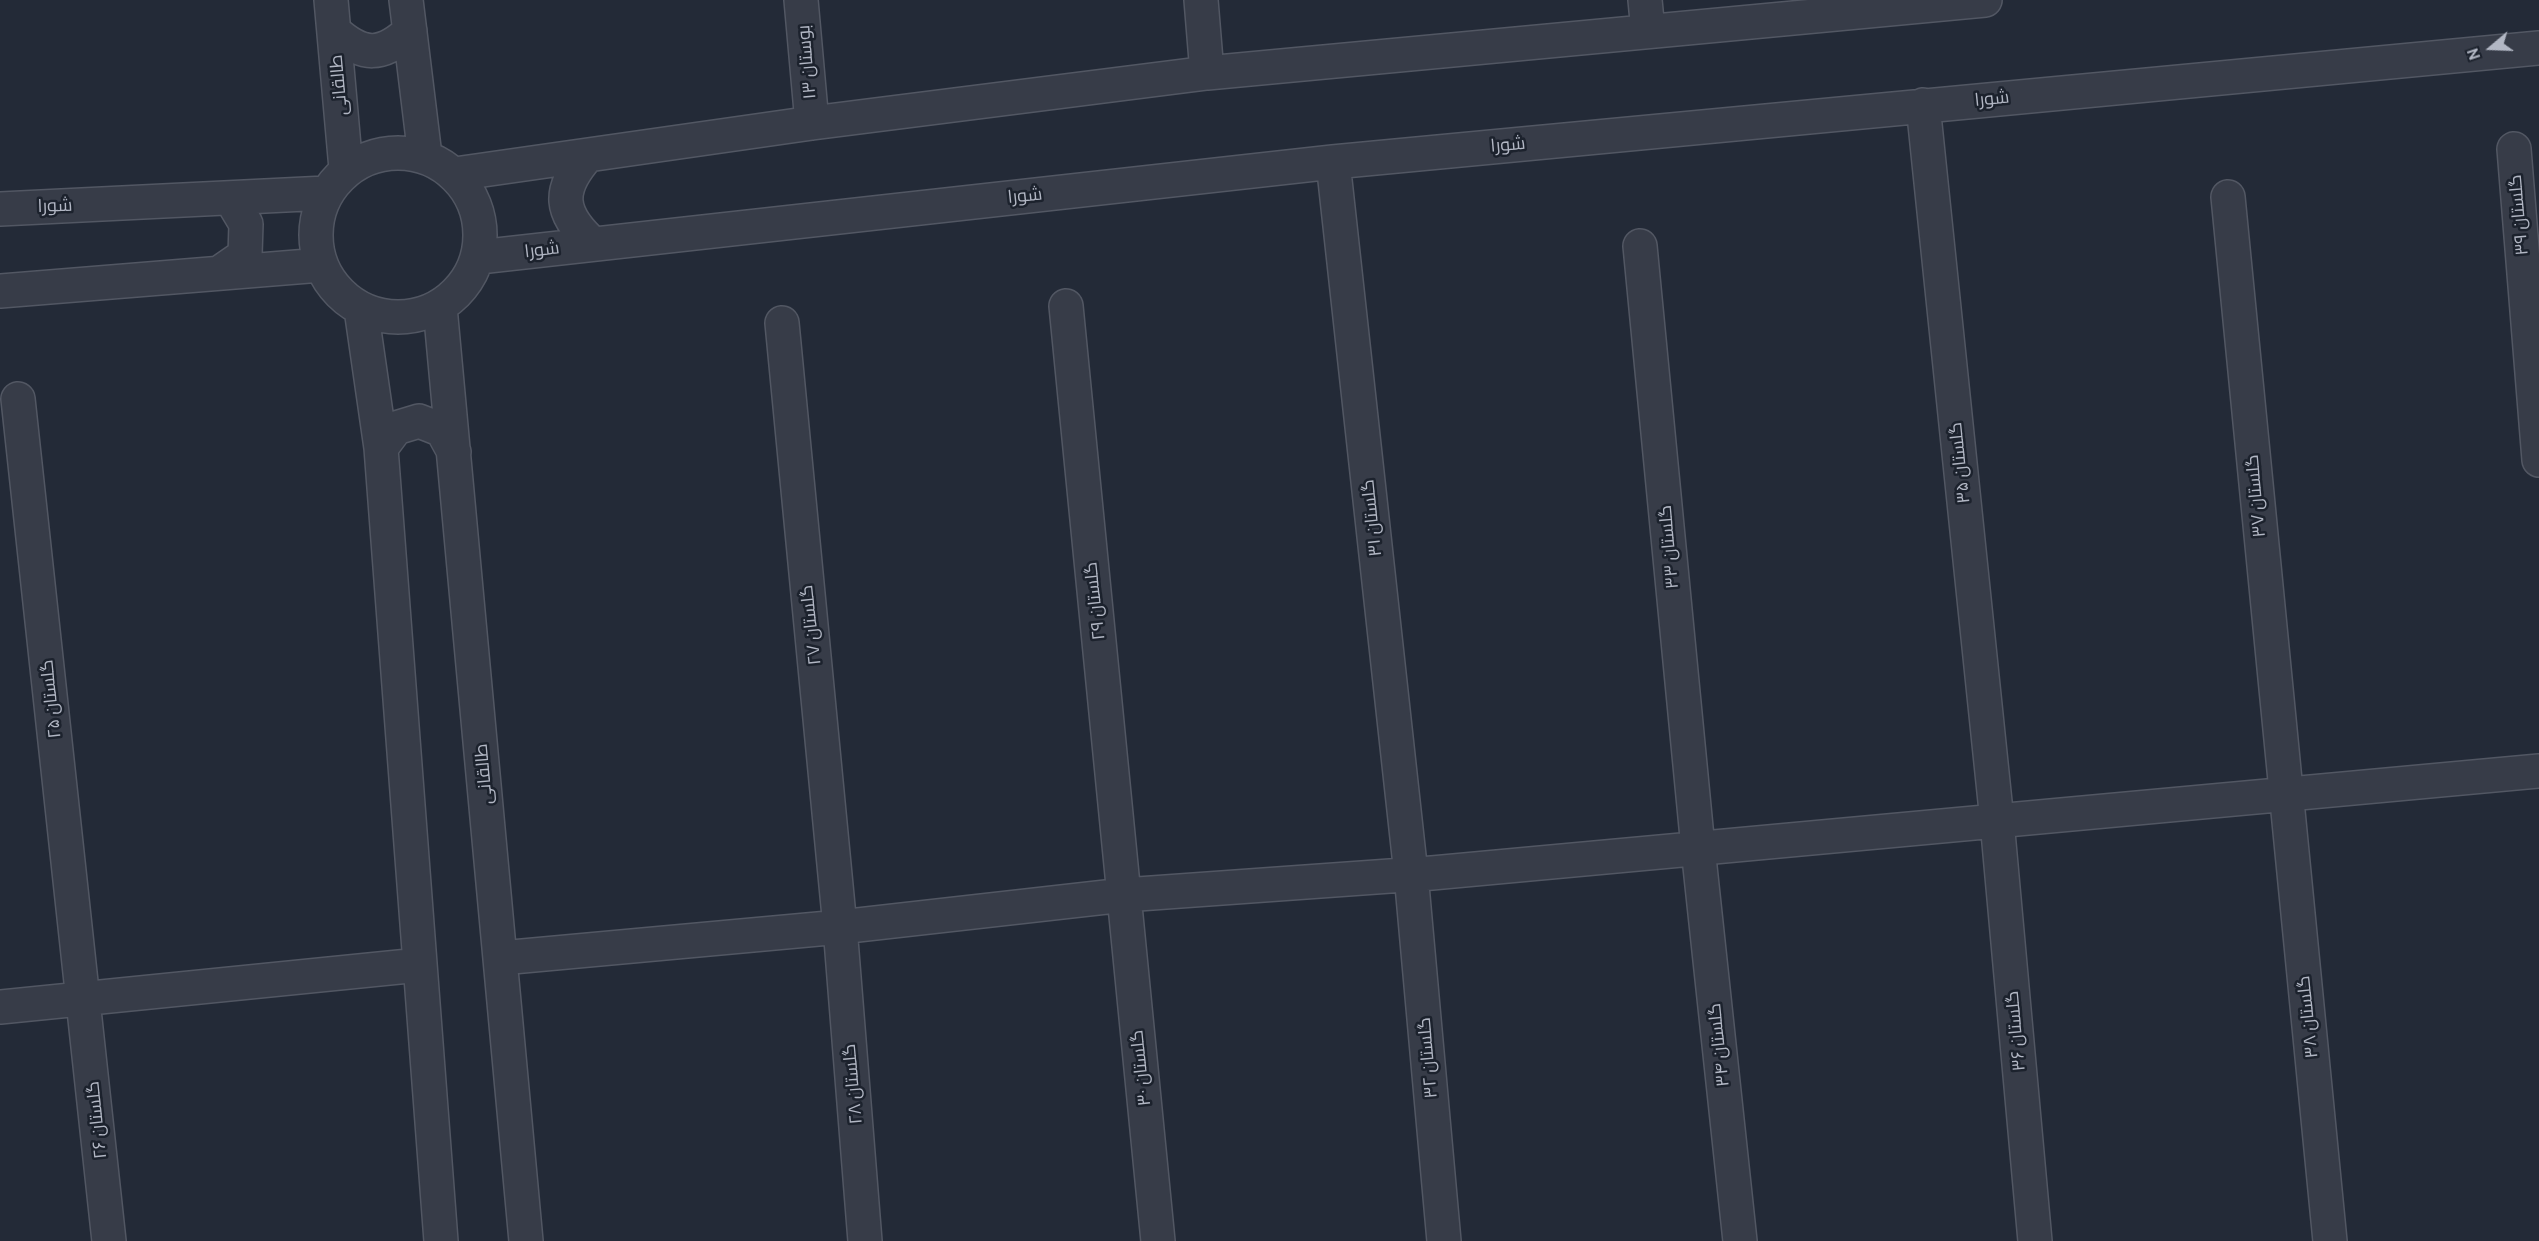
<!DOCTYPE html>
<meta charset="utf-8">
<style>
body{margin:0}
#map{position:relative;width:2539px;height:1241px;overflow:hidden;background:#232a37;font-family:Cabin,sans-serif}
canvas{display:block}
.north{position:absolute;left:2461px;top:18px;width:60px;height:60px;-webkit-text-stroke:4px #1c222d;paint-order:stroke;rotate:251deg;font-size:16px;font-weight:700;line-height:24px;text-align:center;color:#b2b7c4}
.north::after{content:'';display:block;margin:auto;width:21px;height:27px;background:#b2b7c4;clip-path:polygon(50% 0,100% 100%,50% 72%,0 100%)}
</style>
<div id="map">
<canvas width="2539" height="1241"></canvas>
<div class="north">N</div>
</div>
<script>
const context = document.querySelector('canvas').getContext('2d');
context.lineJoin = 'round';
function trace(path, color, width, dash) { context.strokeStyle = color; context.lineWidth = width; context.lineCap = dash ? 'butt' : 'round'; context.setLineDash(dash || []); context.stroke(path); }
function drawText(font, color, halo, rows, align = 'center') {
  context.font = font + ' Cabin,Cairo,sans-serif'; context.lineWidth = 5; context.setLineDash([]); context.textBaseline = 'middle'; context.strokeStyle = halo; context.fillStyle = color; for (const [text, x, y, turn = 0] of rows) {
    context.save(); context.translate(x, y); context.rotate((+turn || 0) * Math.PI / 180); context.textAlign = isNaN(turn) ? turn : align; if (halo) context.strokeText(text, 0, 0); context.fillText(text, 0, 0); context.restore();
  }
}
const minor = new Path2D(`
 M331,0L346,169
 M406,0L425,156
 M801,0L812,123
 M1201,0L1207,73
 M1645,0L1648,31
 M335,32C363,57 382,57 410,31
 M1923,105L1997,821L2035,1241
 M2514,149L2539,460
 M316 235a82 82 0 1 1 164 0a82 82 0 1 1-164 0Z
 M587,156C557,190 559,213 593,244
 M1333,162L1411,874L1444,1241
 M455,174L812,123L1207,73L1985,0
 M2228,197L2330,1241
 M0,209L326,193
 M1640,246L1698,848L1740,1241
 M479,257L1333,162L2539,48
 M219,273L245,255L246,224L231,199
 M0,291L321,265
 M1066,306L1158,1241
 M440,307L526,1241
 M361,309L381,448L441,1241
 M782,323L840,927L865,1241
 M18,399L109,1241
 M381,448L396,428L419,421L442,430L454,452
 M501,958L840,927L1124,895L1432,873L2539,771
 M0,1007L419,965`);
trace(minor, '#525763', 36);
trace(minor, '#373c48', 33);
drawText('18px', '#b2b7c4', '#1c222d', [
 ["بوستان ۱۳",807,62,-95],
 ["طالقانی",339,85,-95],
 ["شورا",1992,99,-6],
 ["شورا",1508,145,-5],
 ["شورا",1025,196,-6],
 ["شورا",55,206,-2],
 ["گلستان ۳۹",2519,215,-95],
 ["شورا",542,250,-7],
 ["گلستان ۳۵",1960,463,-96],
 ["گلستان ۳۷",2256,496,-95],
 ["گلستان ۳۱",1372,518,-96],
 ["گلستان ۳۳",1669,547,-95],
 ["گلستان ۲۹",1095,601,-96],
 ["گلستان ۲۷",811,625,-96],
 ["گلستان ۲۵",51,699,-96],
 ["طالقانی",484,774,-95],
 ["گلستان ۳۸",2308,1017,-96],
 ["گلستان ۳۶",2016,1031,-95],
 ["گلستان ۳۴",1719,1045,-96],
 ["گلستان ۳۲",1428,1058,-95],
 ["گلستان ۳۰",1141,1068,-96],
 ["گلستان ۲۸",853,1084,-95],
 ["گلستان ۲۶",97,1120,-96]
]);
</script>
